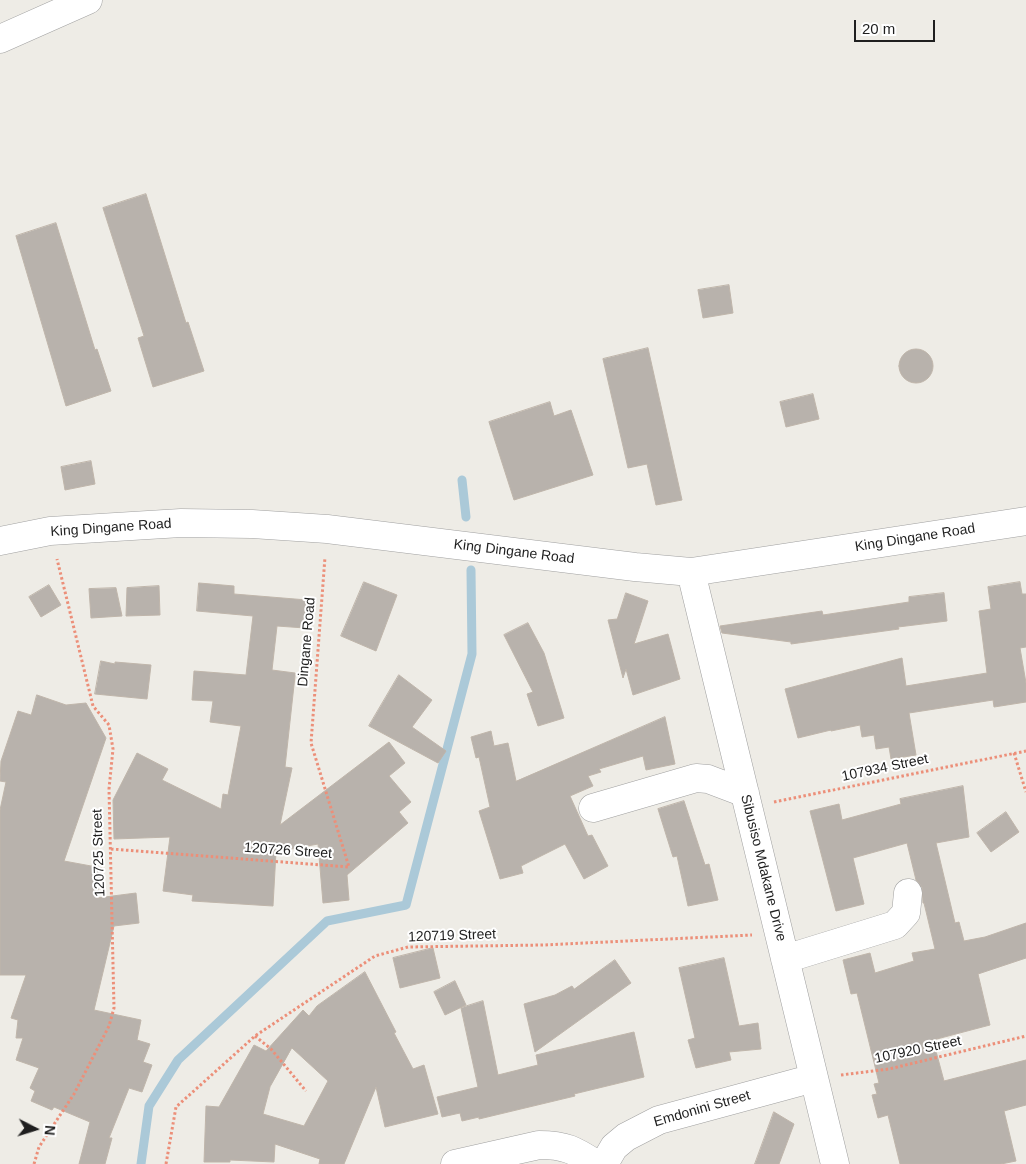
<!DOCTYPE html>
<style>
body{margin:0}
#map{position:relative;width:1026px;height:1164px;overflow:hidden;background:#eeece6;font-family:Helvetica,sans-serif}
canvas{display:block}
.north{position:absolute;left:10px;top:1104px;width:50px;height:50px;-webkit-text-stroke:4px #fff;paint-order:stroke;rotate:95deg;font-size:14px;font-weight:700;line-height:20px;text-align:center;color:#1f1f1f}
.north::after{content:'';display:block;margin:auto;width:18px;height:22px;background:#1f1f1f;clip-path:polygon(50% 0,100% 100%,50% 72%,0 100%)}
.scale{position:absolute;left:854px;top:20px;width:81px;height:22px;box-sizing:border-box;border:2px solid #1f1f1f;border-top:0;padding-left:6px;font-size:15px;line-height:18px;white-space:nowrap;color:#1f1f1f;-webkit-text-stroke:4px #fff;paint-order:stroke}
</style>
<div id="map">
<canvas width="1026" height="1164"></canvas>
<div class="north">N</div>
<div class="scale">20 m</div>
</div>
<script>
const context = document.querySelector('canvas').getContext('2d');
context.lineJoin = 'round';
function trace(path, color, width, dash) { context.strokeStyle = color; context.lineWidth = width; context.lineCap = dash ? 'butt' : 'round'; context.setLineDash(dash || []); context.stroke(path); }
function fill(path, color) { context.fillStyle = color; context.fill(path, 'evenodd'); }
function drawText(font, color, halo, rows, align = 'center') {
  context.font = font + ' Helvetica,sans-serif'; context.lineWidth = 4; context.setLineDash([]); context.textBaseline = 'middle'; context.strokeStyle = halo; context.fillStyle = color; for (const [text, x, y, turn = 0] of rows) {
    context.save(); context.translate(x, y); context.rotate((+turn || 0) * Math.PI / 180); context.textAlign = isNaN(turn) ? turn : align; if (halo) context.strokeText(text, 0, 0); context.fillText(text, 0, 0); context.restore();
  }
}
trace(new Path2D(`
 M462,480L466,517
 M141,1164L149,1106L178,1060L327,921L406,905L472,654L471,570`), '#abc9d8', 9);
const building = new Path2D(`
 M146,194L186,323L188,322L204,371L153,387L138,338L144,336L103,208Z
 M56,223L95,350L97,349L111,391L66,406L16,236Z
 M729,285L733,313L703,318L698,290Z
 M648,348L682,500L656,505L647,464L628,468L603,359Z
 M899 366a17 17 0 1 1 34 0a17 17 0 1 1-34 0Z
 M813,394L819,419L786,427L780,402Z
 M550,402L554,416L571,410L593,475L514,500L489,422Z
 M91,461L95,484L65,490L61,467Z
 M364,582L397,595L376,651L341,636Z
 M1020,582L1022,594H1026V647L1020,648L1026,683V702L994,707L993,700L909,713L916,755L891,759L889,747L876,749L874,735L862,737L860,725L831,731V730L798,738L785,689L902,658L906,686L987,673L979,611L991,609L988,587Z
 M199,583L234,586V594L307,600L305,628L277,626L272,670L295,673V676L285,767L292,768L280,825L389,742L405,763L389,776L411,802L399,812L408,823L347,875L349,900L323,903L318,844L276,852L273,906L192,901L193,895L163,891L170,837L114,839L113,800L137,753L168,769L162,780L221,809L223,794L228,795L241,726L210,722L213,701L192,700L194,671L246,675L253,616L197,611Z
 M49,585L61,605L41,617L29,597Z
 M159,586L160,615L126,616L127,588Z
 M116,588L122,616L91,618L89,589Z
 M626,593L648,601L634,644L668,634L680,679L633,695L626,669L623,678L608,620L617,619Z
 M944,593L947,621L898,627L899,629L791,644V642L722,633L720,626L822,611L823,615L909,602V597Z
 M528,623L544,653L564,718L538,726L527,694L533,692L504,635Z
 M101,661L115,664V662L151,665L147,699L95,694Z
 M399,675L432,700L412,727L446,751L438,763L369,726Z
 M37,695L66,705L86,703L106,738L64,861L102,868L97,898L136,893L139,923L114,926L94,1010L141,1020L137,1040L150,1044L143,1062L152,1065L142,1092L129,1088L109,1138H112L105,1164H79L90,1122L54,1107L52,1110L31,1101L35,1091L30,1088L39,1068L16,1060L23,1038H16L18,1020L11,1018L26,975H0V810L6,782L0,781L1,761L18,711L31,715Z
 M665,717L675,764L646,770L643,756L599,769L601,772L588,776L593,786L570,796L588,836L592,835L608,866L584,879L565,844L521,866L523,873L500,879L479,811L490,807L479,757L476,758L471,737L491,731L494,746L508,743L516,781Z
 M963,786L969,837L936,843L955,923L959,922L964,941L985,937L1026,923V958L978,974L990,1025L933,1040L944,1081L1026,1060V1105L1004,1111L1016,1161L1001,1164H900L888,1115L878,1118L872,1095L877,1094L874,1084L879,1083L857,993L851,994L843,960L870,953L875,973L914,961L912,953L935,949L924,903H923L922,887L916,880L907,843L853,858L864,904L836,911L810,811L839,804L842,820L901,804L900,799Z
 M684,801L705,865L709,864L718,900L688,906L677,856L673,857L658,809Z
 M1006,812L1019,832L991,852L977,833Z
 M433,948L440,978L400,988L393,958Z
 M724,958L739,1026L758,1023L761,1049L729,1052L731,1060L696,1068L688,1040L695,1038L679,968Z
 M615,960L631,983L535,1052L524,1004L555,995L572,986L574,989Z
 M365,972L396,1032L394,1033L413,1069L424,1065L438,1114L385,1127L376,1087L344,1164H319L320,1159L275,1144L274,1162L230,1160V1162H204L206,1106L219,1107L254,1045L266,1051L303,1010L309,1016L317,1006ZM292,1048L328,1081L304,1126L263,1114L270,1087Z
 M455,981L466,1005L445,1015L434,992Z
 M483,1001L498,1075L538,1065L536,1055L634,1032L644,1077L574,1094L575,1096L479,1119V1117L462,1121L460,1113L442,1117L437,1097L478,1087L461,1008Z
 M774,1112L794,1124L779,1164H755Z`);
fill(building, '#b8b2ac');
trace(building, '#bfb5aa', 1);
const minor = new Path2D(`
 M0,39L88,0
 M0,541L50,531L181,523L252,524L327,529L635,567L691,572L1026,521
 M691,572L835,1164
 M593,808L696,778L708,779L745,793
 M785,959L895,925L906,913L908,893
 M455,1164L539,1145C566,1145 574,1150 596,1164
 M604,1164L614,1147L626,1137L659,1120L814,1078`);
trace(minor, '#a0a0a0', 29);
trace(new Path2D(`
 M1014,753L1026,792
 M774,802L1026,751
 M111,849L349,867L311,743L325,557
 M255,1036L271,1049L306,1091
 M841,1075L889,1069L1026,1036
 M34,1164L39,1147L74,1094L109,1026L114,1008L109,789L113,749L109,725L93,706L57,559
 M166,1164L176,1107L255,1036L375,956L408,947L543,945L752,935`), '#ec8f79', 3, [2.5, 2.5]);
trace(minor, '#fff', 28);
drawText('14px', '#1f1f1f', '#fff', [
 ["King Dingane Road",111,528,-4],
 ["King Dingane Road",915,538,-9],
 ["King Dingane Road",514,552,7],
 ["Dingane Road",307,642,-85],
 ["107934 Street",885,768,-12],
 ["120726 Street",288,851,4],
 ["120725 Street",99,853,-92],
 ["Sibusiso Mdakane Drive",763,868,76],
 ["120719 Street",452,936,-2],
 ["107920 Street",918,1050,-12],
 ["Emdonini Street",702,1109,-16]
]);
</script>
